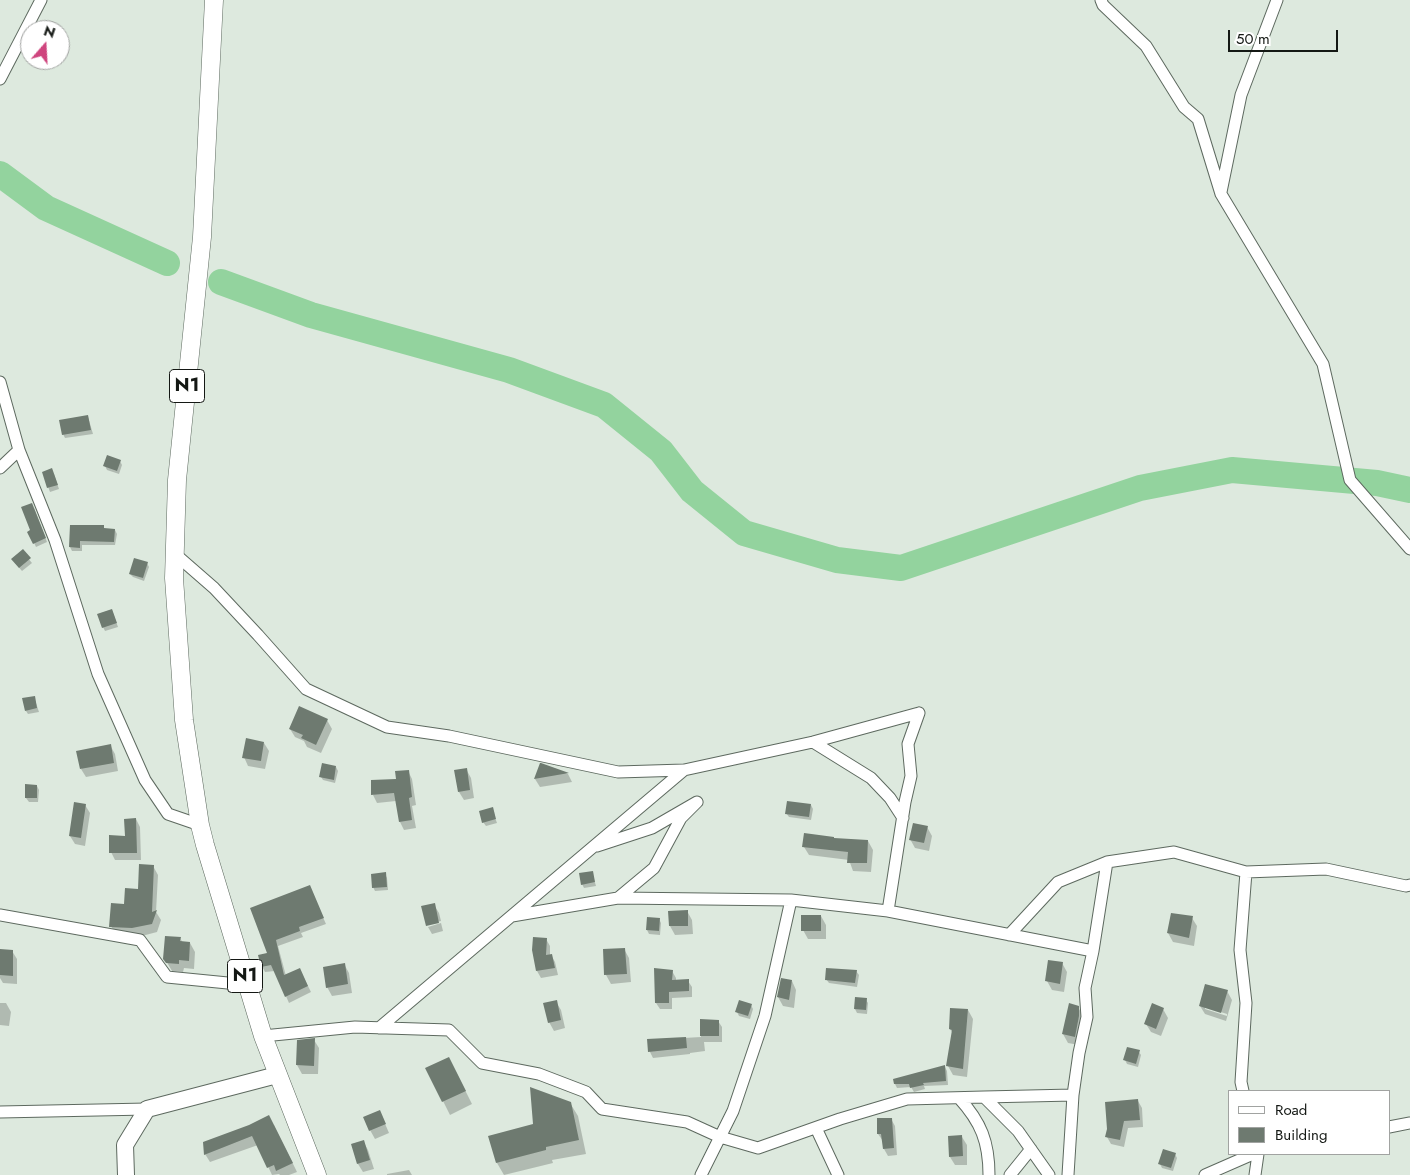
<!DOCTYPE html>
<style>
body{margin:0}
#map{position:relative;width:1410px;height:1175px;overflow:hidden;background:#dde9de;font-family:Jost,sans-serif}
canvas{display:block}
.legend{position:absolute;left:1228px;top:1090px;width:162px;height:65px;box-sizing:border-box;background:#fff;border:1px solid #a1a3a1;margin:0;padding:6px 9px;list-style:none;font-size:15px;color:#141814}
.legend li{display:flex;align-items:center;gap:10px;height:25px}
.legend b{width:25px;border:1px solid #a1a3a1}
.north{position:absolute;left:20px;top:20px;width:50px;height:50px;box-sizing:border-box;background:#fff;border:1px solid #a1a3a1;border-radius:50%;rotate:19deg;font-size:14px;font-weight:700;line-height:20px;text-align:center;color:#141814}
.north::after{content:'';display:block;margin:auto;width:18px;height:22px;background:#cf457e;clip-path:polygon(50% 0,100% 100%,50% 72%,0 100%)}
.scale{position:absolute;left:1228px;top:30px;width:110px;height:22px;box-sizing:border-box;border:2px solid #141814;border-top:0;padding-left:6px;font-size:15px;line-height:18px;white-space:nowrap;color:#141814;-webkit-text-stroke:4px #fff;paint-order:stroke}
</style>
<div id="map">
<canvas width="1410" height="1175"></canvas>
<ul class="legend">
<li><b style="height:6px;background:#fff"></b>Road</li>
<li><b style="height:14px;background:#6e7a70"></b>Building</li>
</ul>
<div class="north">N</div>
<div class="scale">50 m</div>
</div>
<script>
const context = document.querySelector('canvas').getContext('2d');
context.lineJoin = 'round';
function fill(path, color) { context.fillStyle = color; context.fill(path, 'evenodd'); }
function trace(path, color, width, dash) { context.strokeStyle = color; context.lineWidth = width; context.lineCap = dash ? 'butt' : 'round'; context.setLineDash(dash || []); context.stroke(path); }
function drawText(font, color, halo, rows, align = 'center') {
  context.font = font + ' Jost,sans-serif'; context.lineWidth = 4; context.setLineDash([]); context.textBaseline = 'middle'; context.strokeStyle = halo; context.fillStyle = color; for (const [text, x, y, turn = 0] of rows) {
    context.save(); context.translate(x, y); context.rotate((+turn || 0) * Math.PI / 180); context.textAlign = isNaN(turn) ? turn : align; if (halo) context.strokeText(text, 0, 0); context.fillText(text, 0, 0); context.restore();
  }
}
fill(new Path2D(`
 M88,417L93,434L65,438L63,434Z
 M120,461L122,465L119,474L107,470L105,466Z
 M43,473L54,474L59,489L50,492Z
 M34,508L47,542L36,547L29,532L31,531Z
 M71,527L115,530L117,534L115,545H82V551H72L70,547Z
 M22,551L32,563L22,571L15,563Z
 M147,563L149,567L144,581L133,577L130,574Z
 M112,610L118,627L105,631L103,627Z
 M34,697L39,712L28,714L26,711Z
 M327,720L332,729L321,753L307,747L304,741L295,737L290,729Z
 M264,743L269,751L265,769L248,766L244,757Z
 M110,745L115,754L118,771L86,777L81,769Z
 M540,765L568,774L572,782L540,787L535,779Z
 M336,767L338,771L335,783L323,780L321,777Z
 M466,769L471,778L474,798L464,800L459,792Z
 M408,771L412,779L416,805L412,806L416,828L404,830L400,822L396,801L377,803L373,795Z
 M37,786L39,790L38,802H29L26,798Z
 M85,805L90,813L85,846L75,844L70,836Z
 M811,805L813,809L811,820L789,817L786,813Z
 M492,809L497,823L486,826L483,822Z
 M136,819L140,827L141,860H115L111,852L126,837Z
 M927,827L932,836L929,851L915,848L910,839Z
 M868,841L873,850L871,872L853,871L849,860L809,855L804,847Z
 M153,866L158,875L156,912L161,920L157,932L138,937L116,935L111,926L125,905L139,890Z
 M592,872L596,886L584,888L582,884Z
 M385,874L387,878L388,890L375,891L373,887Z
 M312,893L326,924L301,933L303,937L278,946L286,976H303L311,992L289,1003L275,971L265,972L262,966L269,954L252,909Z
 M434,905L439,913L441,921L428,924V926L423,907Z
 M687,911L692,920L693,934L675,935L670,926V912Z
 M821,916L826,925V939H808L803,930Z
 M1192,918L1197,926L1194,946L1173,942L1168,933Z
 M659,919L661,923L660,935L649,934L647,930Z
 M441,923L443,931L432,934L428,927Z
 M180,938L183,943H190L195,952L194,969L184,968L183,972L172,971L165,959Z
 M546,939L550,946V956L551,955L555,962L558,975L541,978L537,971Z
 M624,949L629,958L631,982L611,984L606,975L604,950Z
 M0,951H12L17,959V984L3,983L0,978Z
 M1062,963L1067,972L1064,992L1052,990L1047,981Z
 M344,964L349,973L352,993L332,996L327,987Z
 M672,971L676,978V981H688L692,987V997L672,998V1009H660L656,1003Z
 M856,971L859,975L857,987L829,983L826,979Z
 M792,981L796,990L794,1008L783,1006L778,997Z
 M1227,991L1232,1000L1226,1021L1205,1014L1200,1006ZM1205,1007L1227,1014V1016L1205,1009Z
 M866,1000L868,1003L867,1014L857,1013L855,1009Z
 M556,1002L561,1010L565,1028L554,1031L549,1022Z
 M0,1003H6L11,1012L9,1026L0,1025Z
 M751,1005L753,1009L750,1019L739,1016L737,1012Z
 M1078,1007L1083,1016L1079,1045L1068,1043L1063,1034Z
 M1163,1009L1168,1018L1161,1036L1151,1032L1146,1024Z
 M968,1010L973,1019L967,1077L953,1075L948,1066L953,1034L950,1029Z
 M701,1021H718L722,1027V1042H704L705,1051L690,1053V1054L653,1058L650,1052L648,1040L701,1037Z
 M314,1040L319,1048L318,1074H302L297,1065Z
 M1139,1052L1141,1055L1138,1067L1127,1064L1125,1060Z
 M945,1067L947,1071L948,1085L924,1086L925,1089L914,1092L911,1087L897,1088L895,1084L894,1080Z
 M427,1069L456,1072L472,1104L450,1115Z
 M1138,1101L1142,1108L1143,1127L1128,1128L1124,1147L1111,1144L1107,1137Z
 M570,1103L578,1116L586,1154L552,1160L553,1163L504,1175L497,1163L490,1136L535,1125Z
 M380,1112L389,1133L375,1139L370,1130Z
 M891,1119L895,1126L897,1155L888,1156L884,1149L883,1141L878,1134Z
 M274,1125L297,1172L289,1175H280L279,1174L272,1175L258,1145L210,1162L205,1154Z
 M962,1137L967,1145V1165H955L950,1157Z
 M363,1141L368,1150L374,1169L363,1172L358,1164L352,1144Z
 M1175,1154L1177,1158L1173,1171L1162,1168L1160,1164Z
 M409,1170L412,1175H387V1174Z`), '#0003');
trace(new Path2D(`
 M0,174L46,208L167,263
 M221,282L311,315L509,370L604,405L661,451L692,491L744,533L837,560L901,568L1140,488L1232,470L1377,483L1410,490`), '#93d39e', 26);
fill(new Path2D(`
 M88,415L91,430L62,435L59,420Z
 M107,455L121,460L117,471L103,466Z
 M52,468L58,485L47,488L42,472Z
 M32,503L46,538L33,544L27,532L30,530L21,507Z
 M70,525H104V528L115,529L114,542L80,541V548L69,547Z
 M23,549L31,558L19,568L11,559Z
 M134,558L148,562L143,578L129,574Z
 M112,609L117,623L102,628L97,614Z
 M35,696L37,708L25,711L22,698Z
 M299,706L328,719L316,745L301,738L303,735L289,729Z
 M246,738L264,742L261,761L242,758Z
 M111,744L114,763L80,769L76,751Z
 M322,763L336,766L334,780L319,777Z
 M540,763H541L569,773L534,779Z
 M467,768L470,790L458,792L454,770Z
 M409,770L412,797L409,798L412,820L399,822L394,793L371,795V780L396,779L395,771Z
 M25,784L37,785V798H25Z
 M787,801L811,804L809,817L785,814Z
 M74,802L86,804L81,838L69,836Z
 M493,807L496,819L482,823L479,811Z
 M136,818L137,853H109V835L125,836L124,819Z
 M913,823L928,826L924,843L909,840Z
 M804,833L834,837V838L868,840L867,863H847L848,852L802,847Z
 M139,864L154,865L152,912L157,910L152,924L132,928L109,927L111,903L124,904L125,888L138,889Z
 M593,871L595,882L581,885L579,873Z
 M386,872L387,887L372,888L371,874Z
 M310,885L324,918L299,927L300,931L276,940L284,975L300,968L308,986L285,997L271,965L261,967L258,955L267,953L250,908Z
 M435,903L439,923L426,926L421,906Z
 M688,910V926H669L668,911Z
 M1171,913L1193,916L1189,938L1167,933Z
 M801,915H821V931H801Z
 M647,917L660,918L659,931L646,930Z
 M165,936L181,937L180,941L190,942L189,961L179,960V964L166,963L163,959Z
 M533,937L547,938L546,955L552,954L555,968L536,971L532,950Z
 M625,948L627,974L604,975L603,949Z
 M0,949L13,950V976L0,975Z
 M1048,960L1063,962L1060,984L1045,981Z
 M345,963L348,984L326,988L323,967Z
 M654,968L673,970L672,980L689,979V991L669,992V1003H655Z
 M826,968L857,970L855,983L825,980Z
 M781,978L792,980L789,1000L777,997Z
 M1205,984L1228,990L1221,1013L1199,1006Z
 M855,997L867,998L866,1010L854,1009Z
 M557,1000L561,1020L548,1023L543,1003Z
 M739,1000L752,1004L748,1016L735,1012Z
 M1069,1003L1079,1006V1016L1075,1037L1062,1034Z
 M1152,1003L1164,1008L1156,1029L1144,1024Z
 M950,1008L968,1009L963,1069L946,1066L952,1030L949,1029Z
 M700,1019L719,1020V1036H700Z
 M686,1037L687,1048L648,1052L647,1039Z
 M315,1038L314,1066L296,1065L297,1040Z
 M1127,1047L1140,1050L1136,1064L1123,1060Z
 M449,1057L466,1091L442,1102L425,1068Z
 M945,1065L946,1081L923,1083L924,1085L910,1088L909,1084H894L893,1079Z
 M530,1087L571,1102L579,1140L546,1147V1150L496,1163L488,1136L533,1124Z
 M1138,1099L1140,1120L1124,1121L1120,1140L1105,1137L1107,1129L1105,1102Z
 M380,1110L386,1124L369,1131L363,1117Z
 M269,1115L293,1163L276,1171L274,1165L267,1168L252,1136L204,1155L203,1142L249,1125Z
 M877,1118H892L894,1148L883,1149L881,1134H877Z
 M962,1135L963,1156L949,1157L948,1136Z
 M364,1140L370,1160L357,1164L351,1144Z
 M1163,1149L1176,1153L1171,1168L1158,1164Z`), '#6e7a70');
const street = new Path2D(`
 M1101,0L1103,5L1146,46L1184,107L1198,119L1221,194L1323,364L1350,480L1410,549
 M0,79L41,0
 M1221,192L1241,95L1277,0
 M0,382L19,450L55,540L98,674L145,780L168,814L200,825
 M0,468L19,450
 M175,554L214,588L258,635L306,689L387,727L449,736L618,772L684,770
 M813,742L871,778L890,798L903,818
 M597,846L652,828L697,802L681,818L654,868L618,898
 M1246,872L1326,869L1406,886L1410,885
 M888,911L905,802L911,776L908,744L919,713
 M0,915L140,940L167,977L248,985
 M512,916L618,898L791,900L888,911L1093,951
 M1009,935L1058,882L1107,862L1174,852L1246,872L1240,950L1246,1003L1241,1082L1243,1091
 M379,1028L684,770L813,742L919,713
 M263,1036L355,1027L449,1030L482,1063L539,1074L586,1092L602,1109L687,1122L720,1137L758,1148L840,1119L907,1099L984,1097L1018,1131L1049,1175
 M984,1097L1073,1095
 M959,1098C981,1122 989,1142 989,1175
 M0,1112L147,1109
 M1389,1127L1410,1123
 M816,1128L838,1175
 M701,1175L733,1111L765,1016L791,900
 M1010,1175L1031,1149
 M1068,1175L1073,1095L1079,1053L1087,1017L1085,988L1093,951L1107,862
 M1205,1175L1253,1154
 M1255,1175L1258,1154`);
const secondary = new Path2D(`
 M126,1175L125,1145L147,1109L277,1075`);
const primary = new Path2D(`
 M214,0L202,237L177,480L174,578L184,720L200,825L205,845L263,1036L317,1175`);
trace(street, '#5d695f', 13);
trace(secondary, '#5d695f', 18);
trace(primary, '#5d695f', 19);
trace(street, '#fff', 11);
trace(secondary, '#fff', 16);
trace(primary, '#fff', 18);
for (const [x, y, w] of [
 [187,386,35],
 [245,976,35]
]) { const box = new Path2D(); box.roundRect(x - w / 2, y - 16.5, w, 33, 4); context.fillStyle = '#fff'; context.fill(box); trace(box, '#141814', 1); }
drawText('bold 19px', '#141814', null, [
 ["N1",187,386],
 ["N1",245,976]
]);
</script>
